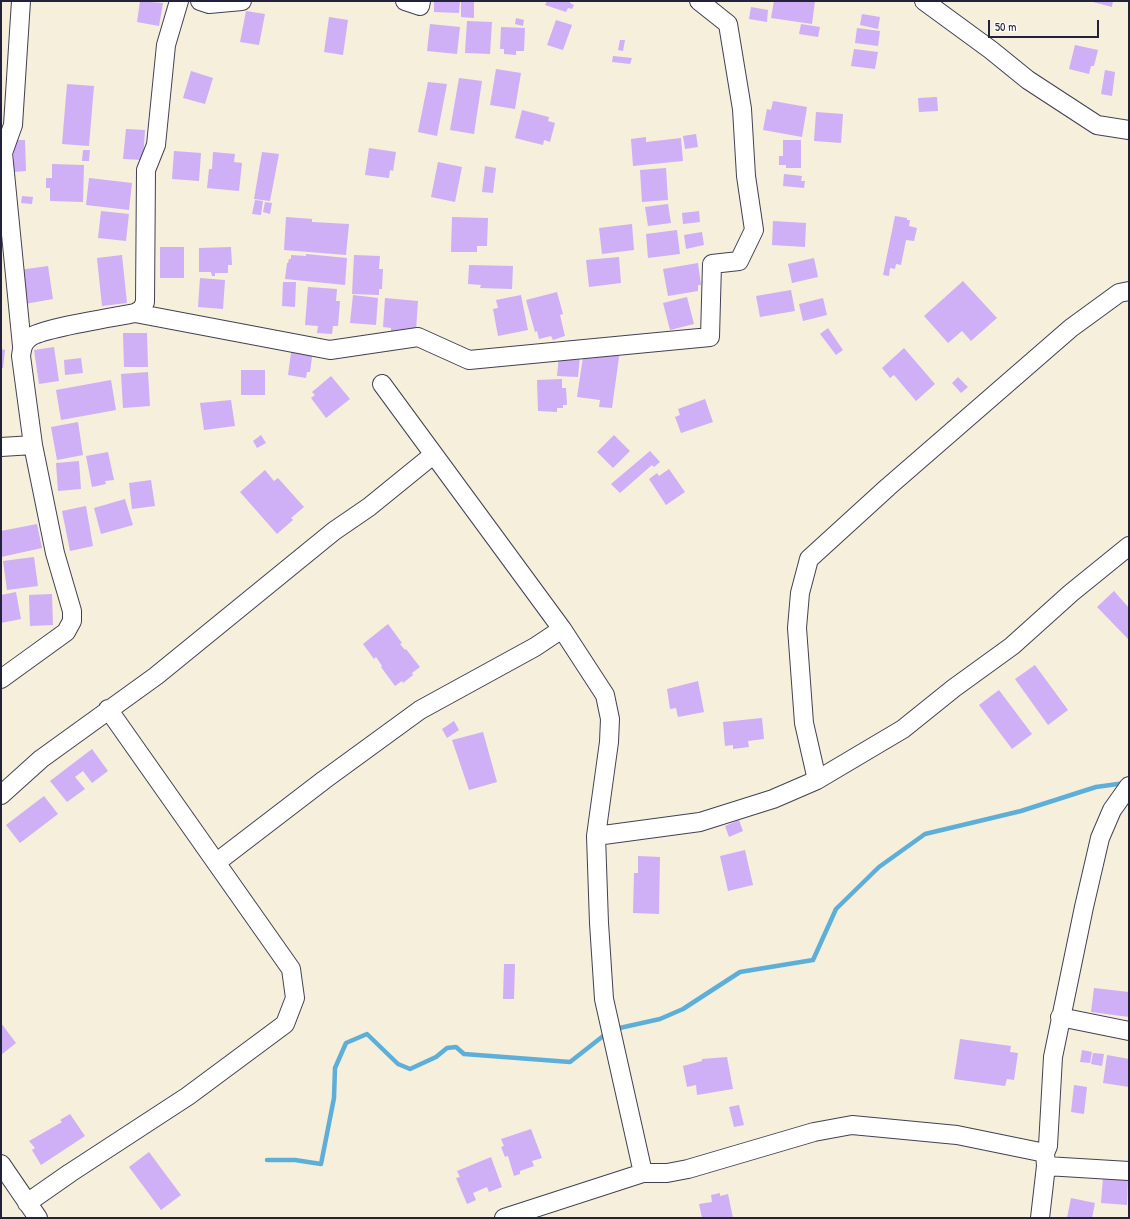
<!DOCTYPE html>
<style>
body{margin:0}
#map{position:relative;width:1130px;height:1219px;overflow:hidden;background:#f5efdc;font-family:"Patrick Hand",sans-serif}
canvas{display:block}
.frame{position:absolute;inset:0;border:2px solid #22223b;pointer-events:none}
.scale{position:absolute;left:988px;top:20px;width:111px;height:18px;box-sizing:border-box;border:2px solid #22223b;border-top:0;padding-left:5px;font-size:12px;line-height:14px;white-space:nowrap;color:#22223b;-webkit-text-stroke:3px #fdfcf7;paint-order:stroke}
</style>
<div id="map">
<canvas width="1130" height="1219"></canvas>
<div class="frame"></div>
<div class="scale">50 m</div>
</div>
<script>
const context = document.querySelector('canvas').getContext('2d');
context.lineJoin = 'round';
function trace(path, color, width, dash) { context.strokeStyle = color; context.lineWidth = width; context.lineCap = dash ? 'butt' : 'round'; context.setLineDash(dash || []); context.stroke(path); }
function fill(path, color) { context.fillStyle = color; context.fill(path, 'evenodd'); }
trace(new Path2D(`
 M615,1029L660,1019L683,1009L740,972L813,960L836,909L879,867L925,834L1021,811L1096,787L1125,783
 M267,1160H295L321,1164L334,1098L335,1068L346,1043L367,1034L398,1064L410,1069L436,1057L447,1048L456,1047L464,1054L570,1062L607,1033`), '#5dafd9', 4.5);
fill(new Path2D(`
 M140,1L163,3L159,26L137,22Z
 M434,1H460L459,13L434,12Z
 M461,1H474V18L461,17Z
 M547,1H571L570,3L574,5L572,9L568,8L566,12L545,5Z
 M774,1H815L812,24L771,18Z
 M1089,1H1113L1112,7Z
 M751,7L768,10L767,22L749,19Z
 M246,11L265,14L259,45L240,42Z
 M862,14L880,17L878,29L860,25Z
 M329,17L348,20L343,55L324,52Z
 M516,18L524,20L523,26L515,24Z
 M556,20L572,25L563,50L547,45Z
 M467,21L492,22L490,54L465,53Z
 M430,24L460,27L457,54L427,51Z
 M801,24L820,27L818,37L799,34Z
 M501,27L525,28L524,51H516V55L504,54V49H500Z
 M857,28L880,31L878,46L855,43Z
 M620,40H625L623,51L618,50Z
 M1075,45L1098,50L1094,66H1091L1089,74L1069,69Z
 M854,49L878,52L875,69L851,66Z
 M613,56L632,58L630,64L612,62Z
 M496,69L521,73L515,109L490,105Z
 M1105,70L1115,72L1112,96L1101,94Z
 M191,71L213,78L205,104L183,98Z
 M459,78L482,81L474,134L450,130Z
 M428,82L447,84L437,136L418,132Z
 M67,84L94,86L89,146L62,144Z
 M937,97L938,111L919,112L918,98Z
 M773,101L807,107L802,137L763,130L767,109L771,110Z
 M522,110L549,117L548,121L555,123L550,142L544,140L543,145L515,138Z
 M816,112L843,114L841,143L814,141Z
 M126,129L145,130L143,160L123,159Z
 M696,134L698,147L685,149L683,136Z
 M646,137V142L681,138L683,161L633,166L631,139Z
 M13,140H25L26,171L14,172Z
 M783,140H801V168H786V165H779V156H783Z
 M369,148L396,152L393,171L390,170L389,178L365,175Z
 M83,150H90L89,161H82Z
 M174,151L201,153L199,181L172,179Z
 M213,152L235,154L234,162L242,163L239,191L207,188L209,169H212Z
 M262,152L279,154L270,201L254,199Z
 M438,162L462,167L455,202L431,197Z
 M52,164L84,165L83,202L50,201V188H46V178H52Z
 M485,166L496,168L493,193L482,192Z
 M666,168L668,200L642,202L640,170Z
 M784,174L802,176L801,181H805L804,188L783,186Z
 M89,178L132,183L129,210L86,205Z
 M22,196L33,197L32,204L21,203Z
 M255,200L263,201L261,215L252,214Z
 M265,202L272,203L270,214L263,212Z
 M668,204L671,223L648,226L645,207Z
 M101,211L129,214L126,241L98,238Z
 M699,211L700,222L683,224L682,213Z
 M895,216L907,218V220H910L909,226L917,228L914,241L906,240L901,265L896,264L895,269L890,268L889,276L883,275Z
 M286,217L312,219V222L349,224L346,255L284,250Z
 M452,217L488,218L487,246H477V252H451Z
 M773,221L806,223L805,247L772,245Z
 M632,224L634,250L602,254L599,228Z
 M677,230L680,254L648,258L646,234Z
 M702,232L704,245L686,249L684,235Z
 M160,247H184V278H160Z
 M231,247L232,265H228V273H215V276H212L211,272H199V248Z
 M306,254L347,258L345,285L285,279L287,263H288L289,259H291V255L306,256Z
 M122,255L127,303L102,306L97,258Z
 M354,255L380,256L379,269H383L382,289H379V295L352,294Z
 M619,257L621,283L589,287L586,260Z
 M814,258L818,277L792,283L788,264Z
 M698,263L701,285H698V291L668,296L663,269Z
 M469,265L513,266L512,289L480,288L481,285L468,284Z
 M48,266L53,299L25,304L19,270Z
 M200,278L225,280L223,309L198,307Z
 M963,281L997,318L971,341L962,331L948,343L924,316Z
 M283,282H296L295,307L282,306Z
 M308,287L337,289L336,301H340L338,326H333L332,334L317,333L318,326L305,325Z
 M791,290L795,311L760,317L756,296Z
 M557,292L563,314L560,315L565,336L553,340L551,336L539,339L537,331L535,332L526,300Z
 M353,295L378,298L376,325L350,323Z
 M521,295L528,330L498,336L493,309L498,308L496,300Z
 M687,297L694,324L670,330L663,303Z
 M385,298L418,301L416,330L406,329V332L391,331V328L383,327Z
 M823,298L827,315L803,321L799,304Z
 M828,328L843,350L836,355L820,334Z
 M123,333H147L148,367H124Z
 M292,346L313,350L310,372H307L306,378L288,375Z
 M54,347L59,381L39,384L34,350Z
 M609,348L620,350L612,408L599,407L600,400L577,397L583,357L590,358V353L608,356Z
 M904,348L935,384L916,401L894,375L890,378L882,368Z
 M1,349L5,350L3,368H1Z
 M559,355L580,356L578,377L557,376Z
 M81,358L83,373L65,375L64,360Z
 M241,370H265V395H241Z
 M148,372L150,406L123,408L121,374Z
 M331,376L350,399L326,418L311,398L315,395L312,392Z
 M958,377L968,387L961,393L952,383Z
 M562,379V388H566L567,405H563V408H557V412L538,411L537,380Z
 M111,380L116,410L61,420L56,390Z
 M705,399L713,422L681,433L675,417L680,415L678,409Z
 M231,400L235,426L204,430L200,403Z
 M78,422L83,455L57,460L51,427Z
 M261,435L266,443L257,448L253,441Z
 M614,435L630,451L613,468L597,452Z
 M650,451L660,462L654,467L652,465L620,493L611,484Z
 M108,452L114,480L105,481L106,484L92,487L86,456Z
 M79,461L81,489L58,491L56,463Z
 M669,469L685,492L666,505L649,479L657,473L659,476Z
 M265,470L274,481L278,478L304,507L291,518L293,520L277,534L240,492Z
 M151,480L155,506L132,509L129,483Z
 M125,499L133,525L101,534L94,508Z
 M86,506L93,546L70,551L62,511Z
 M37,524L42,548L1,557V531Z
 M34,557L38,586L7,590L3,561Z
 M1114,591L1129,608V640L1097,607Z
 M16,592L21,619L1,623V595Z
 M52,594L53,625L30,626L29,595Z
 M388,624L402,643L400,644L405,650L406,649L420,667L412,673L413,675L403,683L402,681L395,686L381,667L382,666L376,657L374,659L363,644Z
 M1035,665L1068,710L1048,725L1015,679Z
 M698,681L704,712L678,717L676,708L670,709L667,689Z
 M999,690L1032,734L1012,749L979,705Z
 M762,718L764,739L748,741L749,747L733,749V745L725,746L723,722Z
 M454,721L459,730L447,738L442,729Z
 M483,732L497,782L469,790L452,740Z
 M92,749L108,771L92,783L83,771L75,777L85,789L67,802L50,781Z
 M44,796L58,814L20,843L6,825Z
 M739,820L743,831L729,837L725,826Z
 M745,850L753,885L728,891L720,856Z
 M638,856L660,857L659,914L633,913L634,873H638Z
 M504,964H515L514,999H503Z
 M1094,988L1129,992V1017L1091,1012Z
 M1,1023L16,1043L1,1055Z
 M960,1039L1011,1046L1010,1052L1018,1053L1014,1080L1007,1079L1005,1086L954,1079Z
 M1082,1050L1092,1052L1090,1063L1080,1062Z
 M1093,1053L1104,1054L1102,1066L1091,1064Z
 M1107,1055L1129,1059V1087L1103,1083Z
 M727,1057L733,1089L697,1095L696,1085L687,1087L683,1066L702,1061V1059Z
 M1074,1085L1087,1087L1084,1114L1071,1112Z
 M739,1105L744,1125L734,1127L729,1107Z
 M70,1114L85,1136L41,1165L32,1150L35,1148L29,1141L62,1122L60,1120Z
 M531,1129L542,1158L532,1161L534,1166L520,1171V1174L514,1176L508,1156L505,1157L501,1147L504,1146L501,1139Z
 M149,1152L181,1195L161,1210L129,1167Z
 M491,1157L502,1187L489,1192L487,1187L473,1193L476,1200L467,1204L456,1178L460,1177L457,1171Z
 M1103,1177L1128,1178L1127,1205L1101,1203Z
 M720,1193V1196L728,1194L733,1218H702L699,1204L712,1202L711,1195Z
 M1071,1198L1095,1203L1092,1218H1067Z`), '#cfaff5');
const minor = new Path2D(`
 M21,1L13,125L3,153L22,346
 M200,1L209,4L242,1
 M405,1L420,6L421,1
 M924,1L991,50L1028,80L1097,125L1129,130
 M135,313L330,350L418,337L469,360L710,337L712,264L739,261L754,230L746,176L742,109L728,24L699,1
 M382,384L562,629L605,695L610,719L609,742L596,836L599,923L604,999L643,1173
 M1,447L33,445
 M1,679L66,632L72,621V611L55,553L33,445L21,356C22,348 23,343 29,338C41,328 116,317 135,313L142,309L145,302L146,170L156,145L166,45L179,1
 M817,780L804,723L797,628L800,593L809,559L888,487L1071,328L1119,293L1129,291
 M1,795L41,759L156,676L334,531L369,507L433,455
 M596,836L700,822L773,799L817,780L903,729L954,688L1012,646L1071,593L1129,546
 M217,862L324,780L420,710L535,647L562,629
 M1060,1017L1129,1031
 M1,1164L38,1218
 M1046,1166L1129,1171
 M27,1203L70,1173L188,1096L285,1024L295,998L291,969L108,709
 M504,1218L643,1173H667L688,1169L814,1132L852,1125L957,1135L1045,1153
 M1040,1218L1046,1166L1045,1153L1048,1146L1053,1057L1084,907L1100,838L1112,810L1129,786`);
trace(minor, '#424153', 20);
trace(minor, '#fff', 18);
</script>
